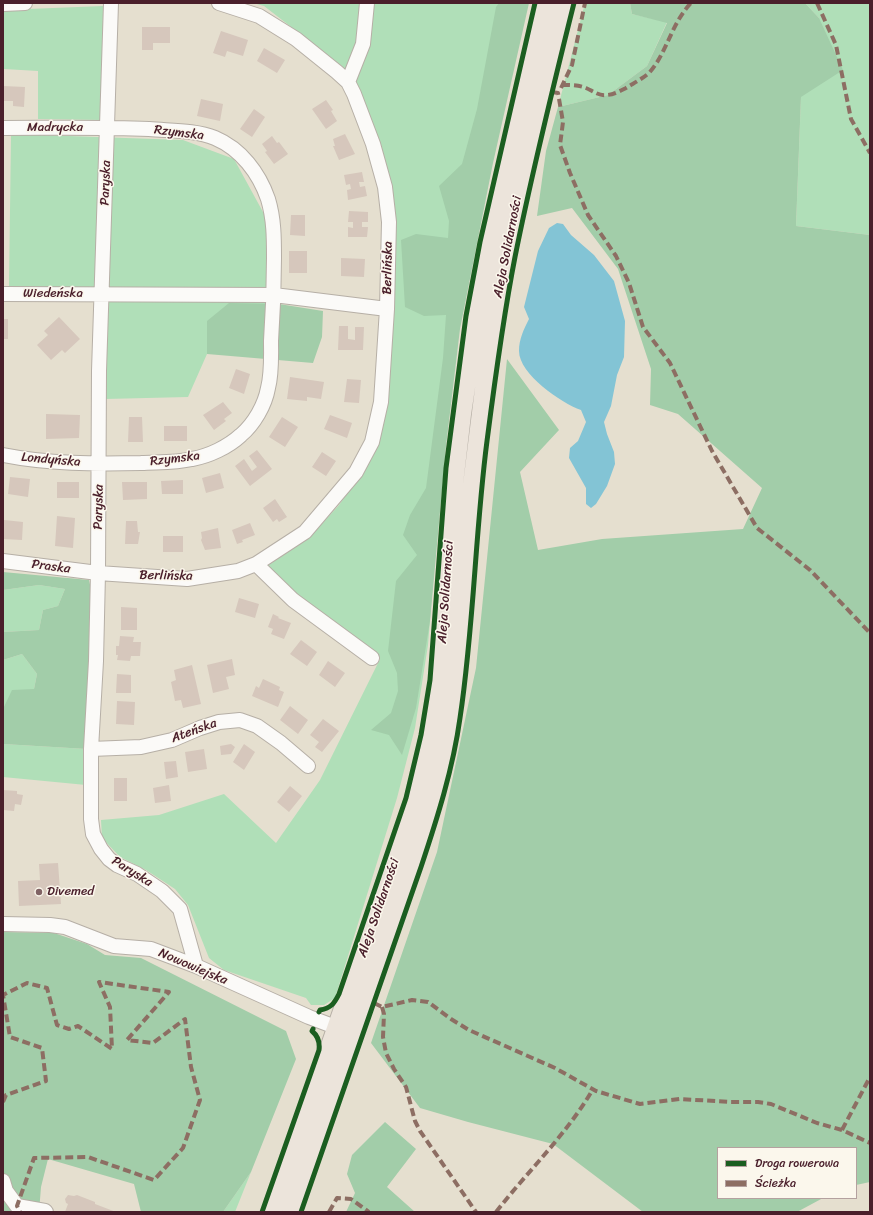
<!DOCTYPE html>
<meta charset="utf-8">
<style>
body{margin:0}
#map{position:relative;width:873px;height:1215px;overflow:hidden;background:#e5dfcf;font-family:Sriracha,sans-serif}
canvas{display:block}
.frame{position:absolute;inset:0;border:4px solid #4a1f2b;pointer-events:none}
.legend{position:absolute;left:717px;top:1147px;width:140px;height:52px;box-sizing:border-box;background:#fbf7ec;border:1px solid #b4a19f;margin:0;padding:5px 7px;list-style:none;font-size:12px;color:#4a1f2b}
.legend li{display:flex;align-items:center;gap:8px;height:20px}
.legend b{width:20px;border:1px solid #b4a19f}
</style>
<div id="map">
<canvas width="873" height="1215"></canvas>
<div class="frame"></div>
<ul class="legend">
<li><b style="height:5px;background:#1b5e20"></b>Droga rowerowa</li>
<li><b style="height:5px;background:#8d6e63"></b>Ścieżka</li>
</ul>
</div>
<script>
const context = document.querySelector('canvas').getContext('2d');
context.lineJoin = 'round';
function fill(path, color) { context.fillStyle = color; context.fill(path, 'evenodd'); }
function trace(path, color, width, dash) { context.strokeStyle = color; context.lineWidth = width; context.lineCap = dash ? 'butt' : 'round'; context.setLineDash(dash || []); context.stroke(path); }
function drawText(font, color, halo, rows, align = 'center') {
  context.font = font + ' Sriracha,sans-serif'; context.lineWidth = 3; context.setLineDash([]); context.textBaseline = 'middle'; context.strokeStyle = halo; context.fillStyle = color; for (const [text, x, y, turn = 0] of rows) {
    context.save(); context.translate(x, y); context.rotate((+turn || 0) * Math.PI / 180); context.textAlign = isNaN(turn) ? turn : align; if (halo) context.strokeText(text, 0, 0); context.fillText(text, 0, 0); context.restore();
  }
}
fill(new Path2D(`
 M253,3H517L456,299L428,645L415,728L397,798L335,998L324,1005H311L306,998L224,970L209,958L188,905L175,889L146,870L120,857L102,838L101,820L159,815L224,794L276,843L320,780L380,659L264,568L309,538L339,505L368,464L384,421L392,312L395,221L359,89L343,67L264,6Z
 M585,3H630L632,14L667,22L647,66L608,95L558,107Z
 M805,3H870V235L796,226L801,97L819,18Z
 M103,6L102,120L38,119V71L4,69L3,10Z
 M11,134L183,140L234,159L269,223L268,304L207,339V354L188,397L105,399L109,289L9,287Z
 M39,585L65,589L58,606L43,610L39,630L3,632V590Z
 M22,654L37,674L34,689L3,709V660Z
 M3,744L87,749L86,785L3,777Z
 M251,1172L235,1212H223Z`), '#b0dfb8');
fill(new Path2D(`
 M499,3H529L493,163L460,329L446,446L430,621L416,708L402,755L389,735L371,730L391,713L398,691L397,673L388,651L396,581L417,555L403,535L410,515L426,488L443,358L446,315L424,316L405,307L401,240L416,234L448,238L449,221L439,186L462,164L477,109L496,7Z
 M630,3H805L819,18L843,70L801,97L796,226L870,235V1182L856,1185V1148H718V1198H823L797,1212H643L553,1144L468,1122L420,1108L371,1043L437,852L476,668L507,359L559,430L520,472L538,550L602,539L743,529L762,488L678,414L650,405L651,369L618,269L572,208L537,216L546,151L558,107L608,95L647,66L667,23L632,14Z
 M229,303L279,304L323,311L322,337L313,363L207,354V321Z
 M3,572L89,580L91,589L87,749L3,744V709L12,690L34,689L37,674L22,654L3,660V632L39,630L43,610L58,606L65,589L39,585L3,590Z
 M3,932L54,933L87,944L105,955L141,958L286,1031L296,1059L251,1172L223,1212H141L134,1184L48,1159L41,1187L39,1212H3Z
 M385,1122L416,1149L387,1187L415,1212H379L378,1211L376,1212H346L355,1193L347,1174L352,1155Z`), '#a2cda9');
fill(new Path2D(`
 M557,223L563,224L571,235L594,255L614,281L625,321L624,357L617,375L611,406L604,422L607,434L614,452L615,464L607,486L596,504L591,508L586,504V488L569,458L570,448L578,441L586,422L581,410C561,403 519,374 519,351C519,339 524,329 529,319L524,307L538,251L549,228Z`), '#83c4d5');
fill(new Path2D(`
 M142,27H170V43H153V50H142Z
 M221,31L248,40L243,56L227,51L225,57L213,53Z
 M264,48L285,60L277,73L257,61Z
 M3,86L25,87L24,107L13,106V101H3Z
 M201,99L223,104L220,121L197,116Z
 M326,100L333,110L331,111L337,121L326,129L312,109Z
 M254,109L265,117L252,137L240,129Z
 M345,134L355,154L339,160L333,146H335L333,139Z
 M272,136L277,143L279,142L288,154L274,164L265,152L267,151L262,144Z
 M362,172L364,182H359L360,187L365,186L367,196L348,200L347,190L351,189L350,184L346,185L344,175Z
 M349,211L368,212V222H362V227H368L367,237H348V227L353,228V222H348Z
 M291,215H305V236L290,235Z
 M289,251H307V273H289Z
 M341,258L365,259L364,277L341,276Z
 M59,317L80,339L65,353L62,350L51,360L37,345L48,335L44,331Z
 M3,319H8V339H3Z
 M339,326H348V339L355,340V327H364L363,350H338Z
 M236,369L250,374L244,394L229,388Z
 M290,377L324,382L321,399L307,397V401L287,399Z
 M347,379L361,380L359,403L344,402Z
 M223,402L232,413L224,419L226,421L214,430L203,415Z
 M46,414L80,415L79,438L46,439Z
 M330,415L352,423L347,438L324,429Z
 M129,417H142L143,442H128Z
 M282,417L298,427L285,447L269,437Z
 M164,426H187V441H164Z
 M257,450L272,469L250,486L235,466L244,459L252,471L257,467L249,456Z
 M322,452L336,461L326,476L312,467Z
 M220,473L224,488L206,493L202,478Z
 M10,477L30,479L28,497L8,494Z
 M183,480V494H162L161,481Z
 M57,482H79V498H57Z
 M122,482H147V499L123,500Z
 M275,499L287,517L279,522L277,519L273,522L263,508Z
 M57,516L75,518L73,548L55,546Z
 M4,520L23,522L22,540L3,539Z
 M126,521H137L138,532H140L138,544H125Z
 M250,523L255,535L242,540L243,542L237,544L232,530Z
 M218,528L221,548L205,550L201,540L202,538L201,532Z
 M163,536H183V552H163Z
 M239,598L259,604L255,618L235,612Z
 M121,607L137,608V630H121Z
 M273,614L279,617L278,618L291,623L284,639L271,634L273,629L268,627Z
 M120,636L134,637L133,642H141L140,656H131L130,661L117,660L118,655H116V646H119Z
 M301,640L317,652L307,666L290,654Z
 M232,659L235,675L226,677L229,689L213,693L207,665Z
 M328,661L345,673L335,687L319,675Z
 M192,665L201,704L183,708L181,700L175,701L171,682L176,680L174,670Z
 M117,674L131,675V693H116Z
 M263,679L280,687L279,690L284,692L278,707L252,696L256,686L259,688Z
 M117,701L135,702L134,725L116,724Z
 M290,706L308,720L298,734L280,720Z
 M323,719L339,731L322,752L315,747L319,742L310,735Z
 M231,744L235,747L231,754L221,755L220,746Z
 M244,744L255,752L244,770L233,762Z
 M204,749L207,769L188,772L185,752Z
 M176,761L178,777L166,779L164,762Z
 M114,778H127V801H114Z
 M169,785L171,801L155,803L153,788Z
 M290,786L302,796L289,812L277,802Z
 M3,790L17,791V794L23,795L21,805L15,804L14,811L3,810Z
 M58,863L61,904L19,906L18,881L40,880L39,864Z
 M68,1195L74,1196L77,1195L95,1202V1204L116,1212H65L68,1204L66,1203L65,1199Z`), '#d6c7bc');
const minor = new Path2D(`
 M111,3L99,371L98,573L96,661L91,749V819L93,834L101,849L109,859L117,865L137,874L162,891L180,909L196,966
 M3,4L25,3
 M348,82L363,44L367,3
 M3,128C52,128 100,127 149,129C171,131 195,130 215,138C241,149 259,173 268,199C274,219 274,238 274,258C274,286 273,313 271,341C271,356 272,373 268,388C265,405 254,424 241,435C228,447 209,456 192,459C175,463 158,462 141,463C95,464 48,464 3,455
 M3,294L274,295L387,309
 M3,561L98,573L187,579L238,571L256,564L305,532L356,472L372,442L381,402L387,309L389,222L385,187L373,144L354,94L348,82L337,72L296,39L259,16L219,3
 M256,564L293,600L372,658
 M91,749L141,747L172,740L200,728L219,722L240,720L257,726L281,743L308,766
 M3,924L50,925L65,927L114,946L151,949L196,966L309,1017L346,1031
 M3,1181L6,1191L17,1206L45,1211L46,1212`);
const major = new Path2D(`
 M272,1212L397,854L411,809L422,770L437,693L443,631L454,484L462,414L480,295L501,190L545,3
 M291,1212L414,859L434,793L443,756L456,679L472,485L488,357L497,298L518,193L563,3`);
trace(minor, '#b6afa6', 16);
trace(major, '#b6afa6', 20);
trace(minor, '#fbfaf8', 14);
trace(major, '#ece4db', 18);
trace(new Path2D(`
 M817,3L836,45L851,119L870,153
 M562,85C570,85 579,85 586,88C593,91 599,96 606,95C613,95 620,91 626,88C634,83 642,79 649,73C667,53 671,24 691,3
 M561,88L572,65L585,3
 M552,92L558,93L563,122L560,145L570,173L588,215L616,256L629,283L643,327L670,363L712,451L757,528L810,570L870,633
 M374,1003L382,1007L412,1000L428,1002L451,1019L469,1030L555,1068L596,1091L640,1104L680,1099L731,1102H758L771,1104L817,1123L842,1130L870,1143
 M382,1007L384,1014L383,1037L386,1053L394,1069L406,1087L415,1121L420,1131L476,1212
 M3,1102L6,1095L46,1081L42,1048L10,1037L3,995L27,983L47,988L57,1025L69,1029L78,1026L112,1049L110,1007L99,982L169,992L127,1040L153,1043L185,1019L191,1067L200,1100L183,1148L154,1180L88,1157L34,1158L17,1206L20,1212
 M842,1130L870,1077
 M329,1212L337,1198L351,1199L369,1212
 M496,1212C528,1171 567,1134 593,1089`), '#8d6e63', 4, [8, 4]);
trace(new Path2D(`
 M319,1012L320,1010C331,1008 334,1004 339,994L406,798L421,735L430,680L446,468L466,316L480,242L535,3
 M262,1212L319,1050C320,1042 318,1036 312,1031L313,1029
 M301,1212L421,867C437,819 453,769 460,718C474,626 475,533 487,441C495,379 503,318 515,257C532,172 553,87 574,3`), '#1b5e20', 5);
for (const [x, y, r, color] of [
 [39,892,4,"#806264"]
]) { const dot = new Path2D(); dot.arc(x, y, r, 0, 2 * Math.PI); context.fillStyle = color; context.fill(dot); trace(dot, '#fbf7ec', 1.5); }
drawText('13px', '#4a1f2b', '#fbf7ec', [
 ["Madrycka",55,128],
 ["Rzymska",179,133,7],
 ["Paryska",106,183,-88],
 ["Aleja Solidarności",508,247,-79],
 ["Berlińska",388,268,-89],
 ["Wiedeńska",53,294],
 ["Rzymska",175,459,-7],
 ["Londyńska",51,460,5],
 ["Paryska",99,507,-89],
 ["Praska",51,567,7],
 ["Berlińska",166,576,1],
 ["Aleja Solidarności",446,592,-86],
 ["Ateńska",194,731,-20],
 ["Paryska",132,872,32],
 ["Aleja Solidarności",379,908,-71],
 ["Nowowiejska",193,967,23]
]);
drawText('13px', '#4a1f2b', '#fbf7ec', [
 ["Divemed",47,892]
], 'left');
</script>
